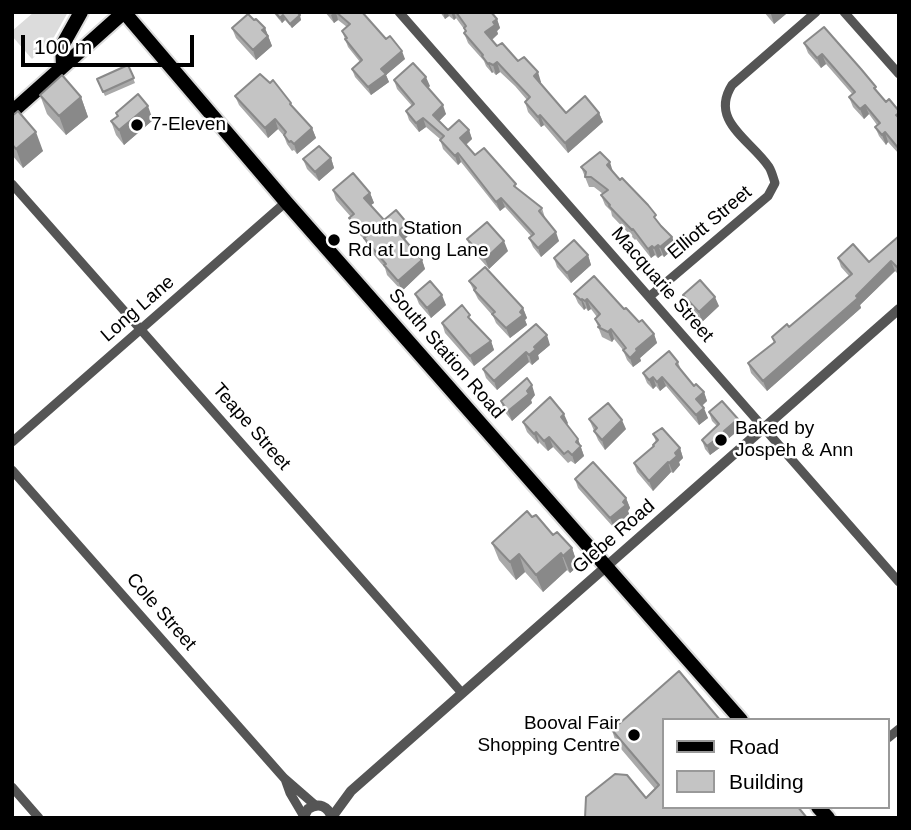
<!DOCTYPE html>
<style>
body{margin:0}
#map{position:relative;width:911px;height:830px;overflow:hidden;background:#fff;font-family:Arial,sans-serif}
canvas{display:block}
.frame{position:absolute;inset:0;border:14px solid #000;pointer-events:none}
.legend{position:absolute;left:662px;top:718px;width:228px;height:91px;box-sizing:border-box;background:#fff;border:2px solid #999;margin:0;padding:9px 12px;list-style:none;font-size:21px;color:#000}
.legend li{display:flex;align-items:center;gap:14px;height:35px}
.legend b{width:35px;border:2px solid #999}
.scale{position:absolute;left:21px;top:35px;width:173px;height:32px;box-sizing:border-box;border:4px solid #000;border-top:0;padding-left:9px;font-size:21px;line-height:24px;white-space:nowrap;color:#000;-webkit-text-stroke:5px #fff;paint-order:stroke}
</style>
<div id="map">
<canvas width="911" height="830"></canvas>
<div class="frame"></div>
<ul class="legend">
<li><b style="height:9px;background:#000"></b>Road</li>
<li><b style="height:19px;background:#c4c4c4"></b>Building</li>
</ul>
<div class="scale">100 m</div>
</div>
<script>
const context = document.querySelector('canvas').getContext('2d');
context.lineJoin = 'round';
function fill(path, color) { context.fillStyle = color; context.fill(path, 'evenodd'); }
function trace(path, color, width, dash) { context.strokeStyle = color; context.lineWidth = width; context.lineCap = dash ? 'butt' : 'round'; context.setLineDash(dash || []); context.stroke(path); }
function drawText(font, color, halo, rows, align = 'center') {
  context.font = font + ' Arial,sans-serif'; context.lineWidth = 5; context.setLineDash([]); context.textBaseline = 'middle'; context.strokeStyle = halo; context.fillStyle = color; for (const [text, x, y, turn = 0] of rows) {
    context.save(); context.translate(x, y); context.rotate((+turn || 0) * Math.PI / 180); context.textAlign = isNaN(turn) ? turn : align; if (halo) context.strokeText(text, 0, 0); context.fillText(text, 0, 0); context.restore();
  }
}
fill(new Path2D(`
 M34,12H68L54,37L32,59L12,36V31Z`), '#dcdcdc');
const primary = new Path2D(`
 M124,12L286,202L741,720
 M63,66L62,46L81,12
 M12,112L124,12
 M818,807L828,818`);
trace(primary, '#dbdbdb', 18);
trace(new Path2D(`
 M399,12L899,582
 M844,12L899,74
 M12,184L462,693
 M649,297L768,196L775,183C773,177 772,172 769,167C751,140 709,121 732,85L816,12
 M12,442L286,202
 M12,470L284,778L315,805
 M888,738L899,729
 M285,779L290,793L303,815
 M12,787L39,818`), '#555', 9);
trace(new Path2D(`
 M332,817L351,791L899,309
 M303,818L308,809C319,802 328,806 332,818`), '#555', 10);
trace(primary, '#000', 14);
fill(new Path2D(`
 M273,12H297L301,20L292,28L285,20L282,23Z
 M325,12H362L405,59L386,75L389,82L371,95L355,77L352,69L360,62L348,47L342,31L347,27L338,20L334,23Z
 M440,12H483L497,19L500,28L497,31L498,34L492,40L497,46L518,61L541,82L540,83L566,113H599L603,122L568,153L544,125L541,127L528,112L525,102L527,100L515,86L500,72L496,75L493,72L492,73L486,66L484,61L468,43L464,33L465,31L464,29L456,18L454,20L449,16L445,19Z
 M764,12H786V14L774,24Z
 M254,20L265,28L272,46L256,60L236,38L232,28Z
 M824,27L886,102L899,111V154L888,142L886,145L879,136L875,127L877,125L869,114L864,119L853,107L849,97L853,95L826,64L821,68L808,53L804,43Z
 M128,65L135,83L105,96L97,79Z
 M394,80L430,86L428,88L446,114L439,121L448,130H469L472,139L466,145L475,155L542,208L545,218L559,241L541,257L533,247L529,238L531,236L505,207L500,211L461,162L458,165L443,149L440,139L426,127L419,132L409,120L406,111L412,106L397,89Z
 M40,95L81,97L88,117L66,135L47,114Z
 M235,96L293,108L312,128L316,138L297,154L294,150L292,151L287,144L284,136L278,129L268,138L239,105Z
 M116,113L153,120L124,145L116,135L111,121L117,117Z
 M12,116L43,151L23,168L12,155Z
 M331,158L334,168L319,181L307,169L303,159Z
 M581,167L613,172L672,237L676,247L664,257L662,255L658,258L655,255L651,258L636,239L635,240L612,216L611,211L605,205L601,195L603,194L594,187H589Z
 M333,190L370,193L374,203L370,205L384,220L411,233L404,240L422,260L425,269L402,291L387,275L385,268L368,248L365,240L353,228L349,218L351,217L336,200Z
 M899,236V275L895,271L860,305L861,308L767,391L751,373L748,363L774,343L772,337L789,327L849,276L841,267L838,258L869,262Z
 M467,239L508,251L489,269L471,249Z
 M588,255L591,265L571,283L557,267L554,258Z
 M469,281L523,308L527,318L525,320L527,325L510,338L496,323L493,316L478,299Z
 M415,294L446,305L431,318L419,304Z
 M574,294L624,309L654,334L657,343L640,358L641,361L633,367L627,360L623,350L614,339L612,342L602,337L595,319L597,317L591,309L588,311L586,308L584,310L578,303Z
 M683,295L719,306L702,322L687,305Z
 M442,323L491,341L494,350L474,366L445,333Z
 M550,345L538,355L539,359L532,365L529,362L497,390L486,378L483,369Z
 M678,362L681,370L694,386L704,392L707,401L702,406L708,418L699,425L666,386L660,391L656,386L653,389L647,383L643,373Z
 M535,395L531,400L532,403L512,421L504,411L501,401Z
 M709,412L741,428L728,439L729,441L710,455L705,449L702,440L717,426L712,421Z
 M589,419L626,429L605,450L598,440Z
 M523,422L568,423L567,424L578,439L584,456L575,464L571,461L568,463L553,447L548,451L539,442L538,444L527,432Z
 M653,434L680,448L683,458L679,462L680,465L673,473L671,472L653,491L637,472L634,463L654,446L656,442Z
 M575,479L626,498L630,508L628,511L629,514L614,528L578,488Z
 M532,517L572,548L578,566L570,573L567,570L543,592L525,572L516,580L499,560L492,543Z
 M713,712L807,818L646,798L655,789L616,743L612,730Z`), '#a9a9a9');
fill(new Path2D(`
 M335,12H336L338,20L334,23L331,15Z
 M443,12H447L449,16L445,19Z
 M451,12H454L456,18L454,20Z
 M773,12H786V14L774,24L771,14Z
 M283,15L285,20L282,23L280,18Z
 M300,15L301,20L292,28L290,24Z
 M497,19L500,28L497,31L498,34L489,42L485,32Z
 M265,28L272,46L256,60L253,50L262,30Z
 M402,51L405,59L386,75L389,82L371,95L368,87L381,69Z
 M822,54L826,64L821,68L817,58Z
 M497,62L500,72L496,75L493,65Z
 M489,63L493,72L492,73L488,64Z
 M538,72L541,82L538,85L534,76Z
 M426,77L430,86L425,90L422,81Z
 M81,97L88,117L66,135L59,116Z
 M443,105L446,114L436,124L433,115Z
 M865,105L869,114L864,119L860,109Z
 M148,106L153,120L124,145L119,130Z
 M599,113L603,122L568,153L565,143Z
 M540,115L544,125L541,127L538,117Z
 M423,118L426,127L419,132L416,123Z
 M275,119L278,129L268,138L265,128Z
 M312,128L316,138L297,154L294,144Z
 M469,130L472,139L463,147L460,138Z
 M36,132L43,151L23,168L16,149Z
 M885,132L888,142L886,145L882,135Z
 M458,153L461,162L458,165L455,156Z
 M331,158L334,168L319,181L315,172Z
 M610,162L613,172L610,175L607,165Z
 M370,193L374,203L367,208L364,198Z
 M501,198L505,207L500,211L496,202Z
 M407,223L411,233L401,242L398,232Z
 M556,232L559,241L541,257L538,248Z
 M672,237L676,247L664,257L660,247Z
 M504,241L508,251L489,269L485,259Z
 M658,245L662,255L658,258L654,248Z
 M652,246L655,255L651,258L648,249Z
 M588,255L591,265L571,283L567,273Z
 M422,260L425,269L402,291L398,281Z
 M891,261L895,271L860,305L861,308L767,391L763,381L856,296Z
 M442,295L446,305L431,318L427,308Z
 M715,297L719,306L702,322L699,312Z
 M582,299L586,308L584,310L581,300Z
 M587,299L591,309L588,311L585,301Z
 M523,308L527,318L525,320L527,325L510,338L506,328Z
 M611,329L614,339L612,342L608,332Z
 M654,334L657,343L640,358L641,361L633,367L630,358L636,349Z
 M547,335L550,345L538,355L539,359L532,365L529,355L534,347Z
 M491,341L494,350L474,366L470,356Z
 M526,352L529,362L497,390L494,381Z
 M653,377L656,386L653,389L649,380Z
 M662,377L666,386L660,391L657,382Z
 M532,385L535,395L531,400L532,403L512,421L508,411Z
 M704,392L707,401L699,408L696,399Z
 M704,408L708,418L699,425L696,415Z
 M564,414L568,423L564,427L561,417Z
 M738,419L741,428L728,439L729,441L710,455L707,446Z
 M622,420L626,429L605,450L602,440Z
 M536,432L539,442L538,444L534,434Z
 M549,437L553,447L548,451L544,441Z
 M578,439L584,456L575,464L572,455L576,442Z
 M680,448L683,458L679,462L680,465L673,473L669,463L675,453Z
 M668,462L671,472L653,491L649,481Z
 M626,498L630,508L628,511L629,514L614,528L610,518Z
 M572,548L578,566L570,573L563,556Z
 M561,553L567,570L543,592L536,575Z
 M519,554L525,572L516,580L510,562Z`), '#898989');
const building = new Path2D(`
 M275,12H297L300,15L290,24L283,15L280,18Z
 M336,12H362L386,39L390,36L402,51L381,69L386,74L368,87L352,69L362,60L345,39L347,38L342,31L350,24Z
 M456,12H483L484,13L491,12L497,19L493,22L495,25L485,32L497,46L502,43L518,61L524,57L538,72L534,76L566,113L585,96L599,113L565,143L540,115L538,117L525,102L530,97L511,77L497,62L493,65L489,63L488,64L482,56L483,55L464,33L466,31L464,28L466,26Z
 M248,14L254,20L256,19L265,28L262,30L268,36L253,50L232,28Z
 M824,27L861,69L876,87L874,88L886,102L889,99L899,111V113L896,115L899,118V149L885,132L882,135L875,127L880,123L865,105L860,109L849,97L855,92L822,54L817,58L804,43Z
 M413,63L426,77L422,81L443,105L433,115L448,130L459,120L469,130L460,138L475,155L484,148L516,184L514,186L542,208L539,211L556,232L538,248L529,238L534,234L501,198L496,202L458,153L455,156L440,140L444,136L423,118L416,123L406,111L414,104L394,80Z
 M128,65L134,78L103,92L97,79Z
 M260,74L270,83L273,80L291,103L290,104L312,128L294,144L291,141L289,142L284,135L286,132L275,119L265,128L235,96Z
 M62,75L81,97L59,116L40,95Z
 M138,94L148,106L119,130L111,121L118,116L116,113Z
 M18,111L36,132L16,149L12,144V116Z
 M319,146L331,158L315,172L303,159Z
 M600,152L610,162L607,165L620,180L622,178L648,205L656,215L654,217L661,226L672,237L660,247L658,245L654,248L652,246L648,249L633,229L632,230L609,206L610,205L601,195L608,190L591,177H585L586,172L581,167Z
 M353,173L370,193L364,198L384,220L396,210L407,223L398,232L422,260L398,281L384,265L386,264L364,238L367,236L349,218L354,214L333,190Z
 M487,222L504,241L485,259L467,239Z
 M899,236V267L898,268L891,261L856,296L858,298L763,381L748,363L775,342L772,337L787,324L789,327L852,274L838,258L853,244L869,262Z
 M574,240L588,255L567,273L554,258Z
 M485,267L523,308L520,312L523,315L506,328L492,314L495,312L474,290L476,288L469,281Z
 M594,276L624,309L626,308L639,322L642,320L654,334L636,349L637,351L630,358L623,350L626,348L611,329L608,332L598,327L600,326L595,319L600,314L587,299L585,301L582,299L581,300L574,294Z
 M700,280L715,297L699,312L683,295Z
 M430,281L442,295L427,308L415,294Z
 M462,305L470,315L468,317L491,341L470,356L442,323Z
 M536,324L547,335L534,347L536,349L529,355L526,352L494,381L483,369Z
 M669,351L678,362L676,364L694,386L696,384L704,392L696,399L704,408L696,415L662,377L657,382L653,377L649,380L643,373Z
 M527,378L532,385L527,391L529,394L508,411L501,401Z
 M550,397L564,414L561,417L578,439L576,442L581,446L572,455L568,451L564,454L549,437L544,441L536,432L534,434L523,422Z
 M722,401L738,419L724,431L726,432L707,446L702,440L719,424L709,412Z
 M608,403L622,420L602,440L594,431L597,428L589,419Z
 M662,428L680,448L675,453L677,456L669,463L668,462L649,481L634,463L654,446L653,445L658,440L653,434Z
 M593,462L626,498L623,502L626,505L610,518L575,479Z
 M527,511L532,517L536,515L553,535L557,532L572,548L563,556L561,553L536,575L519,554L510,562L492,543Z
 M679,671L720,720H664V807H798L807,818H585L586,797L615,774L627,775L646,798L659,785L612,730Z`);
fill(building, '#c4c4c4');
trace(building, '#898989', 2);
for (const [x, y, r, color] of [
 [137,125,7,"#000"],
 [334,240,7,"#000"],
 [721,440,7,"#000"],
 [634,735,7,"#000"]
]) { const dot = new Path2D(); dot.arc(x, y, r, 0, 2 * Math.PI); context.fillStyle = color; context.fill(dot); trace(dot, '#fff', 2.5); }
drawText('19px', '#000', '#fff', [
 ["7-Eleven",151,125],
 ["South Station",348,229],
 ["Rd at Long Lane",348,251],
 ["Baked by",735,429],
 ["Jospeh & Ann",735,451],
 ["Booval Fair",620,724,"right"],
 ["Shopping Centre",620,746,"right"]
], 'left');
drawText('19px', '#000', '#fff', [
 ["Elliott Street",710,223,-40],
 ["Macquarie Street",662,285,49],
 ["Long Lane",138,309,-41],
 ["South Station Road",446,354,49],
 ["Teape Street",251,427,49],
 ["Glebe Road",614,537,-41],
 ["Cole Street",161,612,49]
]);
</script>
